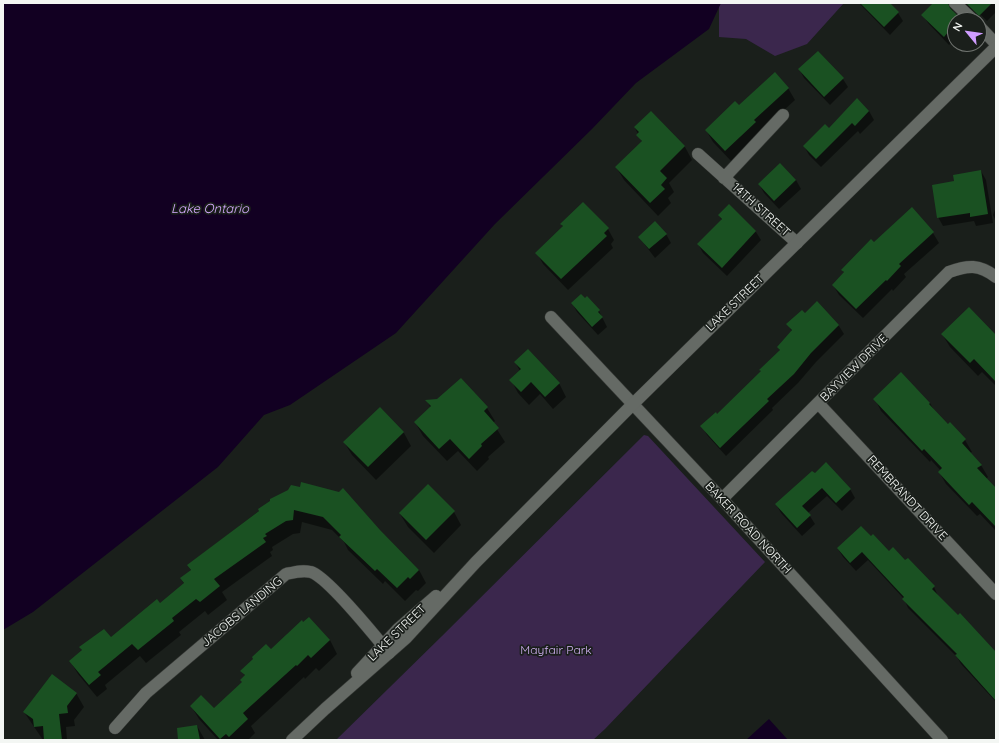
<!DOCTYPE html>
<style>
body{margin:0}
#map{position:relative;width:999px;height:743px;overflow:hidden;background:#1a1f1b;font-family:Quicksand,sans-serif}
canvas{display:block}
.frame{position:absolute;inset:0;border:4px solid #f3f6f3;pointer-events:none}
.north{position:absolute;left:947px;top:12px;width:40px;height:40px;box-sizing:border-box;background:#1a1f1b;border:1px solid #717571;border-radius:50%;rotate:299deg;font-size:11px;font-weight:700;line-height:16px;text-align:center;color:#f3f6f3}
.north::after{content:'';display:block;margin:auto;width:14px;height:18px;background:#cf9dff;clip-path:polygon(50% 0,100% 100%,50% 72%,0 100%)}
</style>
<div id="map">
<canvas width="999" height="743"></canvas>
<div class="frame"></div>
<div class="north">N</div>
</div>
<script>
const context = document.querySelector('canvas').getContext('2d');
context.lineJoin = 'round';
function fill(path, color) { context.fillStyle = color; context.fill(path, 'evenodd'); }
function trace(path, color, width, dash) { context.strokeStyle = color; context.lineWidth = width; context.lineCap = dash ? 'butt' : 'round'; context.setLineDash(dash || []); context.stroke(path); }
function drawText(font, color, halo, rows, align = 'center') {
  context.font = font + ' Quicksand,sans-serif'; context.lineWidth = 3.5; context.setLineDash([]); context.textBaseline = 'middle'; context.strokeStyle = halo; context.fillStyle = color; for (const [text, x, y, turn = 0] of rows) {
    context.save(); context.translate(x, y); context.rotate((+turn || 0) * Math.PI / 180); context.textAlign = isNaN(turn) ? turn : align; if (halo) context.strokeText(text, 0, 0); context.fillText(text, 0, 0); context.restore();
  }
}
fill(new Path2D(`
 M721,3H844L807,44L775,56L746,39L719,37V6Z
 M644,435L648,436L765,562L605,729L593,740H336L442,636Z`), '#3b274d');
fill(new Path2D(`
 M3,3H721L709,29L636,83L592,129L495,224L396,333L290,405L264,415L218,467L33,612L3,630Z
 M769,719L788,740H746Z`), '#120022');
fill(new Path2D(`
 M859,3H888L898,13L903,21L890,35Z
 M934,3H995L996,12L987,21L981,15L978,17L954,6L953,12L961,20H955V40L949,45L928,23L923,15Z
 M799,69L843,79L848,87L830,105L804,78Z
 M788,88L795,100L760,132L732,162L713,142L706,130L739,106Z
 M869,111L874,120L860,134L858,131L821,167L809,155L804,146L829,129Z
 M651,112L685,147L692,160L669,183L674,192L668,198L671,203L658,216L624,180L616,167L642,142L635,128Z
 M981,171L986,180L993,223L976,226L974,221L943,226L938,217L956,182Z
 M796,180L801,189L779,209L764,193L759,184Z
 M729,205L756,232L761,240L727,276L703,253L698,244L722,221L719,215Z
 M996,207V221L993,215Z
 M912,209L933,233L939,243L904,274L906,277L893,291L892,289L863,318L839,295L833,285L844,273L843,271Z
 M561,224L608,229L614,240L611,244L613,248L568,290L543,264L537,253L563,227Z
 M666,234L671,243L655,258L639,237Z
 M572,303L599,311L607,327L598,335L577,312Z
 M817,303L839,326L844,334L816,362L798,383L772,408L773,410L726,456L707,435L702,426L717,415L762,372L760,370L780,351L778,347L792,332L788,324L805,314Z
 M942,334L996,337V386L982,372L978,376L950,347Z
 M515,362L559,383L566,397L553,409L540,394L529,405L518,393L511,380L520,371Z
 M461,379L487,408L495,421L493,423L505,442L488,457L489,459L477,471L458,451L447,461L423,436L415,422L431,408L427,401L438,400Z
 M875,399L930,403L935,412L965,440L972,452L970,453L981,465L988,477L986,479L996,490V531L980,514L977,516L946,484L939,472L941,471L931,460L930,462L881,411Z
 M380,408L404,433L411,446L376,480L352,455L344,442Z
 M812,472L850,489L855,498L842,511L827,496L808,513L815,524L802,536L781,513L776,504Z
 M272,501L379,531L419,570L426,583L418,591L416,590L405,601L385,581L383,584L348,550L344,542L332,530L302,522L300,533L293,534L272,547L273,550L270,552L272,556L222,592L227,600L208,615L205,611L179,632L181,635L146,663L140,656L105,685L107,689L97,697L78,674L70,661L82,651L80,647L111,638L160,604L184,584L181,579L191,571L188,565Z
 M454,512L461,525L434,553L408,527L400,514Z
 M838,549L888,553L905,561L934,587L938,596L996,654V702L961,664L957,657L908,608L904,599L868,560L856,571L843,557Z
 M330,640L337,654L319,671L316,668L305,679L304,677L251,726L255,733L248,740H218L199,719L191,706L214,710L243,683L245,676L242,671L271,651Z
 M76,693L84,707L74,720L75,726L66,727L67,740H43L24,712Z
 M197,726L205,740H180Z`), '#0007');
fill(new Path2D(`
 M860,3H890L899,12L884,27Z
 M933,3H948L950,8L962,20H955V39L948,32L944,37L921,15Z
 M966,3H992L979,16Z
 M818,51L844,78L824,97L798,69Z
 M775,72L789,88L754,120L756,122L725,151L705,130L735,101L739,105Z
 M857,98L869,111L855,126L852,123L816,159L803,146L825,124L829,128Z
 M651,111L685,146L660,171L667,178L661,185L665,189L650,203L615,167L642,141L636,135L639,132L634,127Z
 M780,163L796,180L774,201L758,184Z
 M981,170L988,214L970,217V213L937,218L932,185L954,181L953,175Z
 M583,202L609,228L604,233L607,236L561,279L535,253L563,226L560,224Z
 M729,204L756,231L722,268L697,244L722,219L718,215Z
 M912,207L934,232L899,264L901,266L887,281L886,280L856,309L832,285L844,272L841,270L871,239L874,242Z
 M655,221L667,234L649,249L638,237Z
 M581,294L585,298L587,296L600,310L598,312L603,317L592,327L571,303Z
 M817,301L839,325L811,353L794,374L767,399L769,401L720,448L700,426L716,412L717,414L761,371L759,370L780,350L777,347L792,330L786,324L802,310L805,313Z
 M969,307L996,335V382L974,359L970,363L941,334Z
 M528,349L560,383L545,397L531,382L521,392L509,380L521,369L514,362Z
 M901,372L930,403L929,404L948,424L950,422L966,439L962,443L982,465L977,468L996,488V527L972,502L969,505L938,472L942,468L924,449L922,451L873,399Z
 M461,378L488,407L484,411L499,428L481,444L482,446L469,459L450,439L439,449L414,422L431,406L425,400L437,399Z
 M380,407L404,432L368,467L343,442Z
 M826,462L851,489L836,503L822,488L802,506L811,515L797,528L775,504L812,471L815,473Z
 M301,482L339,492L343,488L380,530L419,570L410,579L408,577L397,588L377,569L375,571L339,537L341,535L323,517L294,510L293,520L286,521L265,534L267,536L263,538L266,542L214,579L220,586L200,602L196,599L172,618L174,621L138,650L132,644L98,672L101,675L89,685L69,661L82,650L79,647L104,629L111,637L157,599L160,603L184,583L180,578L191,570L187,565L259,511L258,509L270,501V499L288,490L291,485L300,487Z
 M428,484L455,511L426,540L399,513Z
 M861,526L871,536L873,534L889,551L893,547L905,560L908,558L935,586L932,589L958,615L960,613L996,652V701L955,655L957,654L902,599L904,597L862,552L850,563L837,548Z
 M309,617L330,640L311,658L308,655L297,666L296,665L243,713L248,719L229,737L226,734L220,739L190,706L201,695L214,708L242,682L240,680L245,675L240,671L253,659L252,657L266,644L271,649L302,620L303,622Z
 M52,674L77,693L67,706L68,713L59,714L62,740H44L43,726L34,727L33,719L23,712Z
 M197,725L200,740H178L177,728Z`), '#1a5122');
const minor = new Path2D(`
 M955,3L973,20
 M979,26L996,44
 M698,154L797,243
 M724,178L783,115
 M551,317L722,499L942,740
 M818,403L996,594
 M722,499L949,272C968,265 979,264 996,277
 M115,728L146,693L286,574C295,572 302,570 311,572C327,577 376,637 389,653`);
const tertiary = new Path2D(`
 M357,673L398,629L436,596
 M292,740L325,709L406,638L476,562L633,404L996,47`);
trace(minor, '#353835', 13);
trace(tertiary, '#353835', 13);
trace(minor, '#656a65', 12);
trace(tertiary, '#656a65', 12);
drawText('12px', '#f3f6f3', '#1a1f1b', [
 ["14TH STREET",761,210,42],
 ["LAKE STREET",735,303,-44],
 ["BAYVIEW DRIVE",854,368,-45],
 ["REMBRANDT DRIVE",907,498,47],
 ["BAKER ROAD NORTH",748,528,47],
 ["JACOBS LANDING",242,612,-40],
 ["LAKE STREET",397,633,-44]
]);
drawText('12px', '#d4b3f6', '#1a1f1b', [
 ["Mayfair Park",556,650]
]);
drawText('italic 13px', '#d5aaff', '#1a1f1b', [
 ["Lake Ontario",210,209]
]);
</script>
